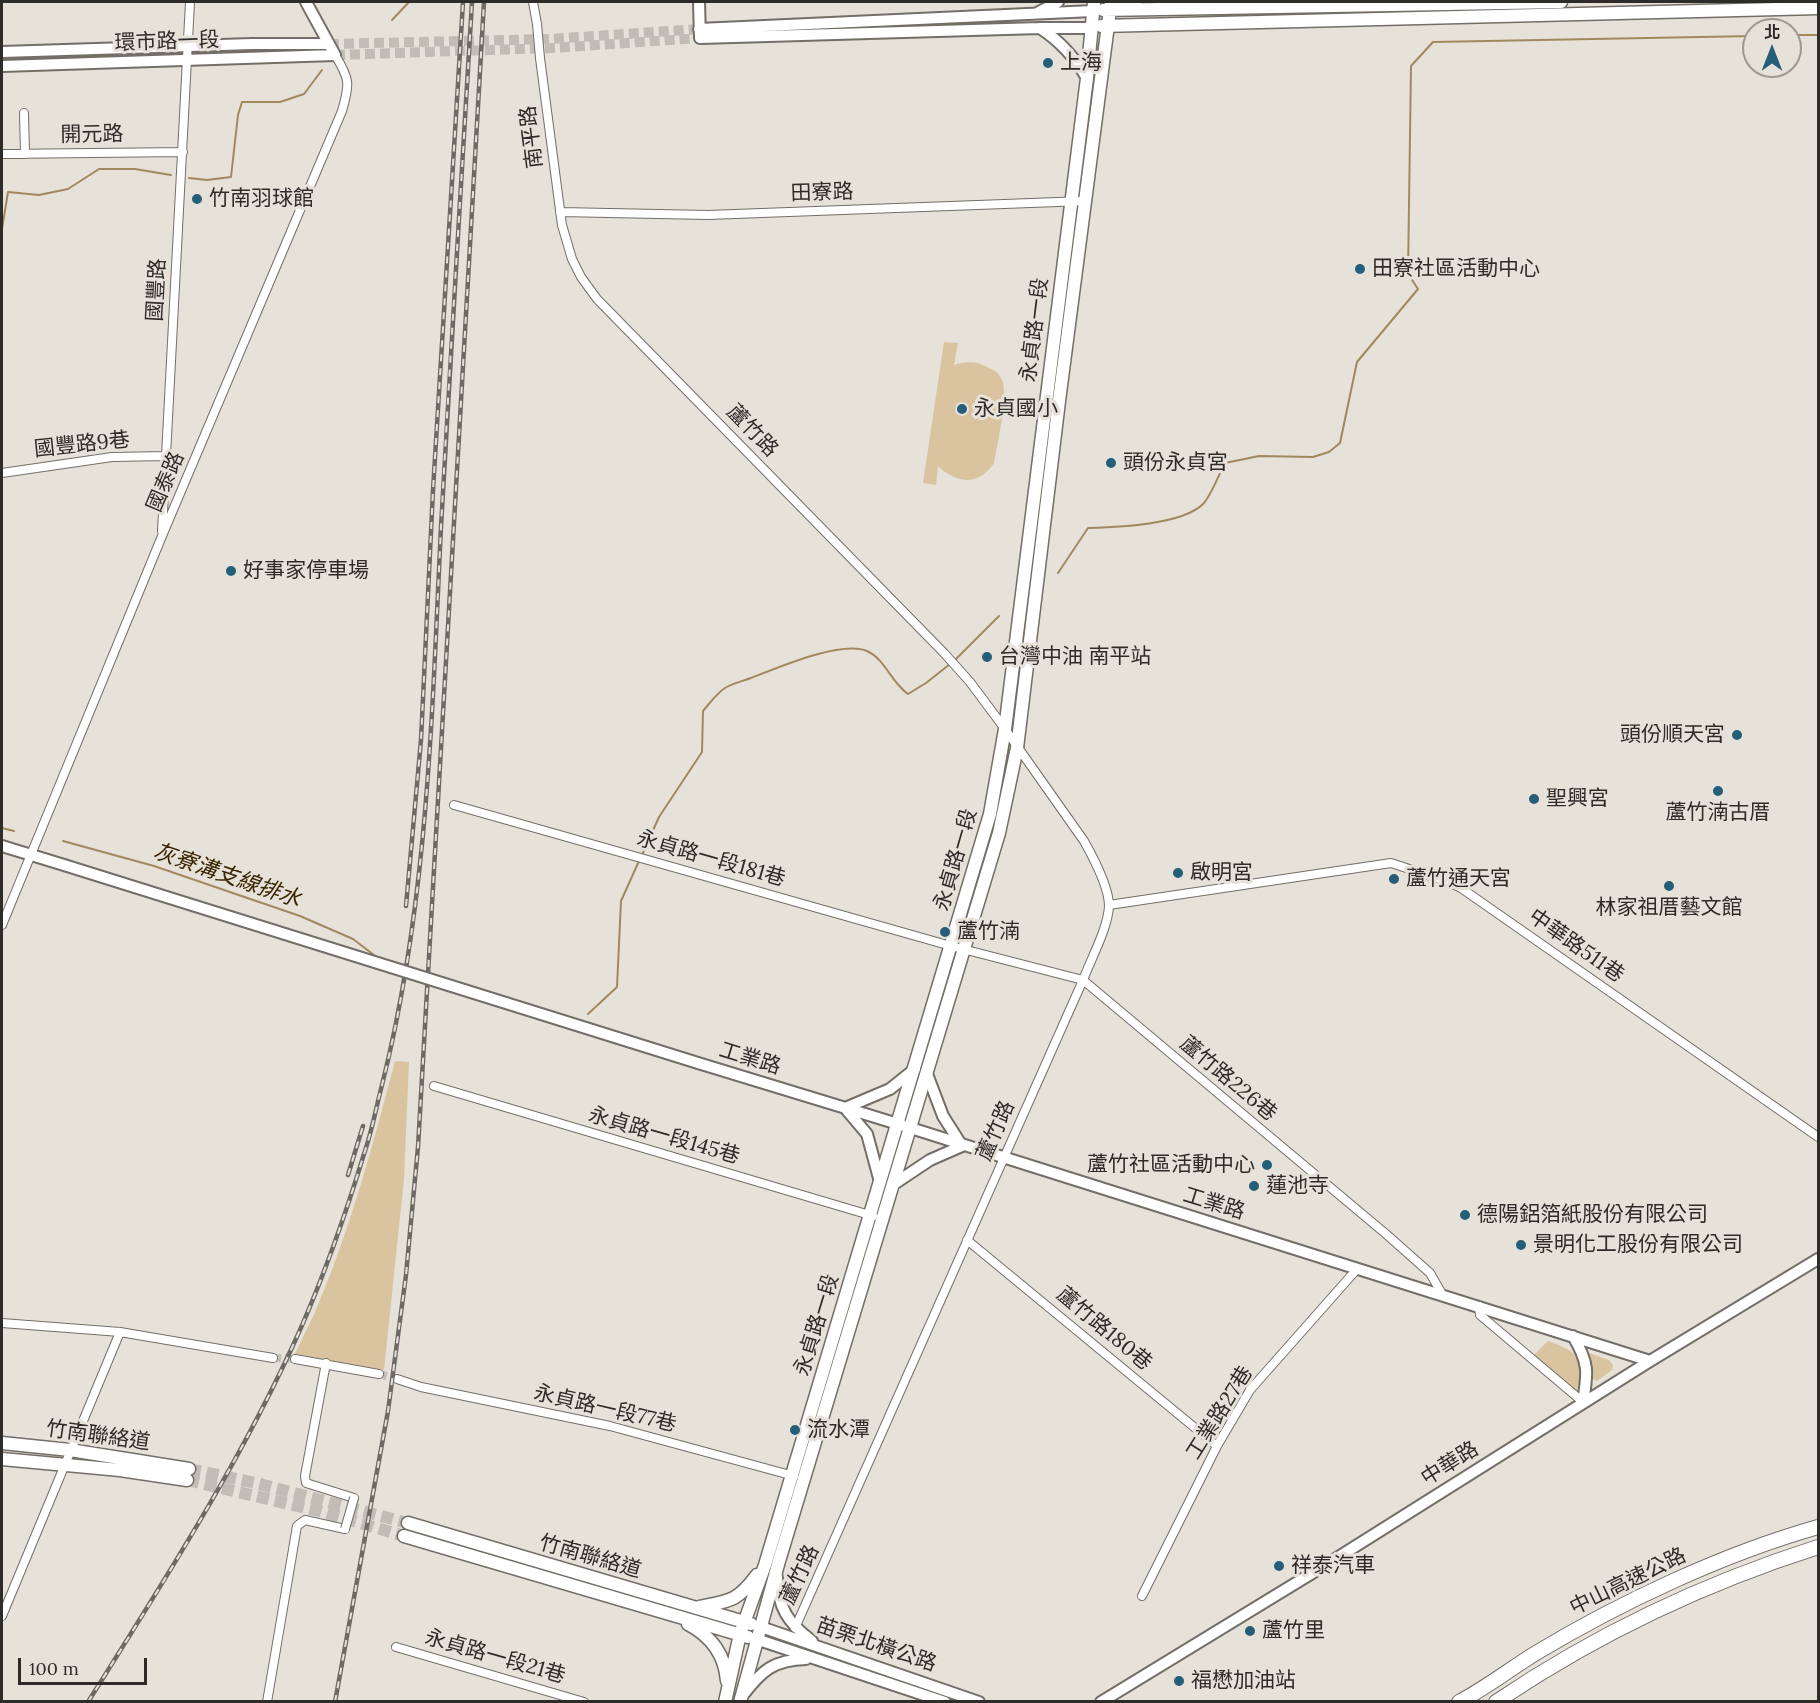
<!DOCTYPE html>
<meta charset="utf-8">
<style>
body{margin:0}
#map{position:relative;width:1820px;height:1703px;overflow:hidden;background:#e6e1d9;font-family:Lora,"Noto Sans TC",serif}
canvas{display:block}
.frame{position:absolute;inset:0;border:3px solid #2e2c29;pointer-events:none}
.north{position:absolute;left:1742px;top:18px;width:60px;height:60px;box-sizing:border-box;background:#e6e1d9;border:2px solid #9c9993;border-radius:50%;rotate:0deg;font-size:16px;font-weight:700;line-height:24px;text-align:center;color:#2e2c29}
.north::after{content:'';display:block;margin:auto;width:21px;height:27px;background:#255e78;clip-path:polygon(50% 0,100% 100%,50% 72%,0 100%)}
.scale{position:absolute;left:18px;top:1658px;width:129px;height:27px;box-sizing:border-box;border:3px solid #2e2c29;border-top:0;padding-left:8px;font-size:18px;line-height:21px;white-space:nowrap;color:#2e2c29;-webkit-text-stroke:4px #e6e1d9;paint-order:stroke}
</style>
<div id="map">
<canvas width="1820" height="1703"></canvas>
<div class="frame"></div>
<div class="north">北</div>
<div class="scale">100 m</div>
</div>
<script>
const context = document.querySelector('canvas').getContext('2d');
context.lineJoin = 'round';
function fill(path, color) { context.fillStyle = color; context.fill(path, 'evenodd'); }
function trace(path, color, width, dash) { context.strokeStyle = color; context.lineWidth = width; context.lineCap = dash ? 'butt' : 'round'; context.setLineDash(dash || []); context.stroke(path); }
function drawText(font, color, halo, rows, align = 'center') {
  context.font = font + ' Lora,"Noto Sans TC",serif'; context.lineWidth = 6; context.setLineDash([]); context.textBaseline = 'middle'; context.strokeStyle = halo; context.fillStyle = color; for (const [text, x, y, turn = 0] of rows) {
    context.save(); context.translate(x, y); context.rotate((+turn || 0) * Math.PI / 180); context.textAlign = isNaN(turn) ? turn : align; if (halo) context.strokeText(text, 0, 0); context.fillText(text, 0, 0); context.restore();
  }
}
fill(new Path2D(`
 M944,342L958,343L954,365C967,361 977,361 989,368C995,370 1000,374 1002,380C1009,396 997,444 994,463C979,486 957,484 938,466L936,485L923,483Z
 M395,1061L409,1062L404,1179L384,1370L295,1354C303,1336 313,1318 320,1300C352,1223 374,1141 395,1061Z
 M1548,1341C1578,1352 1587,1359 1579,1393L1534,1355Z
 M1589,1353L1609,1360L1613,1365L1612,1370L1597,1381L1591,1378Z`), '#d9c49f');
trace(new Path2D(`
 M392,20L409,2
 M1790,35H1818
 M189,178L207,180L231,177L238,115L242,102H280L304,94L322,70
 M2,229L8,192L39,195L68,189L99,169H135L171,175
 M1058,573L1088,528C1117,527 1182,525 1203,504C1211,496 1219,474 1225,463L1259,456L1313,457L1329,452L1340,443L1357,362L1418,289L1408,274L1411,66L1433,42L1754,36
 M954,661L999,616
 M2,828L14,831
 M63,841L154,866L300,916L353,939L374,955
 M642,855L659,817L702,752L703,711C709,704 717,693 725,688C733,683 743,681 751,678C777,668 841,640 867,651C885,659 891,682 908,694L926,683L950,664
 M588,1014L617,987L621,901L639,861`), '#a1895f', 2);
trace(new Path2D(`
 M273,1358L295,1359
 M379,1374L397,1379`), '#c1bdb6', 8, [8, 4]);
trace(new Path2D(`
 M329,44L549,39L699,29
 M335,55L551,48L700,38`), '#c1bdb6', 10, [10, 5]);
trace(new Path2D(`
 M189,1469L256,1483L408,1523
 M187,1480L319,1511L404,1536`), '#c1bdb6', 12, [12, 6]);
const street = new Path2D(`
 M533,2L537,24
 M1120,6L1137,2
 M540,58L562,225L572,259L581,277L597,299L944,653L970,682L1005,729L1084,841C1093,857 1109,888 1109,906C1108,928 1091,959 1083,980L795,1628
 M24,113L25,154
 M2,154L183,152
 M560,212L708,215L1085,201
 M2,473L112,457L166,456
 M162,531L190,2
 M454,805L951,946L1083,980L1386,1234L1430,1273L1442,1294
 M1109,905L1391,863L1446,881L1461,888L1818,1137
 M2,925L162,536L342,111C350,84 350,79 335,55
 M434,1086L873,1216
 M967,1240L1217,1446
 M1479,1306L1480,1315L1583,1402
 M2,1323L120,1332L273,1358
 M295,1359L379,1374
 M326,1363L305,1476L306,1483L354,1498
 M397,1379L421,1387L610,1426L794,1476
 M1142,1596L1217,1446L1250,1390L1357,1269
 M2,1616L120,1332
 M396,1647L584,1702
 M267,1702L297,1526L305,1520L345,1529`);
const secondary = new Path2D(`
 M699,2L700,38L1040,28H1091
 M1037,13L1058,2
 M1040,28C1061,42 1074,57 1087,78
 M699,29L1093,11
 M2,52L252,44H329
 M2,66L335,55L306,2
 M2,846L64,865
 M698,1063L898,1124L1650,1361
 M880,1182L867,1134L845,1108L890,1089L915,1069
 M894,1184L930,1160L962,1146L943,1116L927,1074
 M1573,1336C1589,1363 1588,1372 1583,1402
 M777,1577C778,1608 788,1623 812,1641
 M761,1627L979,1702
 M756,1639L945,1702
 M743,1695C762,1670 774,1660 806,1659
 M1101,1702L1332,1561L1650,1361L1818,1259`);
const primary = new Path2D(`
 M1103,10L1561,2
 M1101,26L1818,8
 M2,1443L70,1450L189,1469
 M2,1459L120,1470L187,1480
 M408,1523L751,1624
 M404,1536L748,1637
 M699,1607C729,1601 737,1602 757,1575
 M688,1624C711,1636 725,1654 727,1681
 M725,1702L740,1634L765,1565L990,814L1005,729L1087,78L1094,2
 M740,1702L779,1561L999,833L1017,748L1059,401L1111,2`);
const highway = new Path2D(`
 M1459,1702C1486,1688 1510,1669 1536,1653C1621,1602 1723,1554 1818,1527
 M1496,1702C1595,1635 1705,1583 1818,1547`);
trace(street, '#736f68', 10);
trace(secondary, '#736f68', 14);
trace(primary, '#736f68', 15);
trace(highway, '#736f68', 16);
trace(street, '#fff', 8);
trace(secondary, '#fff', 10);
trace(primary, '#fff', 12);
trace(highway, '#fff', 14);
const rail = new Path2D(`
 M406,906L421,740L433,490L463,2
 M348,1175L363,1126
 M88,1702C164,1581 242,1460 300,1330C325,1273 346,1213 364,1154C372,1131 376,1108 382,1085C428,903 432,713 441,527C450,352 462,177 472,2
 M335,1702L388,1411L406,1275L418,1147L484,2`);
trace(rail, '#6d6a65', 4.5);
trace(rail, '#e6e1d9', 2, [7]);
const streetBridge = new Path2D(`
 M537,24L540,58
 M345,1529L354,1498`);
const secondaryBridge = new Path2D(`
 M64,865L698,1063`);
trace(streetBridge, '#736f68', 10, []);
trace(secondaryBridge, '#736f68', 14, []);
trace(streetBridge, '#fff', 8);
trace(secondaryBridge, '#fff', 10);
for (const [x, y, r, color] of [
 [1048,63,6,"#255e78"],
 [197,199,6,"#255e78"],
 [1360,269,6,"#255e78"],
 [962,409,6,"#255e78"],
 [1111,463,6,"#255e78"],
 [231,571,6,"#255e78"],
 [987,657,6,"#255e78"],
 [1737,735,6,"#255e78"],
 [1718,791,6,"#255e78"],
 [1534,799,6,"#255e78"],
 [1178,873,6,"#255e78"],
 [1394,879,6,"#255e78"],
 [1669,886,6,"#255e78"],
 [945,932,6,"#255e78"],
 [1267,1165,6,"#255e78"],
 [1254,1186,6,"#255e78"],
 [1465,1215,6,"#255e78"],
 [1521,1245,6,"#255e78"],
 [795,1430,6,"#255e78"],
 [1279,1566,6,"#255e78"],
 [1250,1631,6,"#255e78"],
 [1179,1681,6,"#255e78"]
]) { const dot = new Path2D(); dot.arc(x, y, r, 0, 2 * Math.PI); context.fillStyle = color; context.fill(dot); trace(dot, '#e6e1d9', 2); }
drawText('21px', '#2e2c29', '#e6e1d9', [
 ["環市路一段",167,42,-2],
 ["開元路",92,135,-1],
 ["南平路",532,137,-97],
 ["田寮路",822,193,-2],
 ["國豐路",157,290,-87],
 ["永貞路一段",1035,330,-83],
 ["蘆竹路",752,431,46],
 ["國豐路9巷",82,445,-6],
 ["國泰路",166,482,-67],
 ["永貞路一段181巷",711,859,16],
 ["永貞路一段",956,860,-74],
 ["中華路511巷",1576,946,35],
 ["工業路",750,1059,17],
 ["蘆竹路226巷",1228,1079,40],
 ["蘆竹路",996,1131,-66],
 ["永貞路一段145巷",664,1136,16],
 ["工業路",1214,1204,17],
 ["永貞路一段",817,1325,-73],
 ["蘆竹路180巷",1104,1329,40],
 ["永貞路一段77巷",605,1409,13],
 ["工業路27巷",1220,1413,-58],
 ["竹南聯絡道",98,1436,8],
 ["中華路",1450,1464,-32],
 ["竹南聯絡道",590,1557,16],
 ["蘆竹路",800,1575,-65],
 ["中山高速公路",1628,1582,-26],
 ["苗栗北橫公路",876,1645,19],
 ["永貞路一段21巷",495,1657,16]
]);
drawText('21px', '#2e2c29', '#e6e1d9', [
 ["上海",1060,63],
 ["竹南羽球館",209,199],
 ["田寮社區活動中心",1372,269],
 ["永貞國小",974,409],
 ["頭份永貞宮",1123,463],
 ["好事家停車場",243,571],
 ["台灣中油 南平站",999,657],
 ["頭份順天宮",1725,735,"right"],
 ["聖興宮",1546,799],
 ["蘆竹湳古厝",1718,813,"center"],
 ["啟明宮",1190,873],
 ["蘆竹通天宮",1406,879],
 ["林家祖厝藝文館",1669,908,"center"],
 ["蘆竹湳",957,932],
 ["蘆竹社區活動中心",1255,1165,"right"],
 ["蓮池寺",1266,1186],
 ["德陽鋁箔紙股份有限公司",1477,1215],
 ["景明化工股份有限公司",1533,1245],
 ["流水潭",807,1430],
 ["祥泰汽車",1291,1566],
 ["蘆竹里",1262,1631],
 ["福懋加油站",1191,1681]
], 'left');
drawText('italic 22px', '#382601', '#e6e1d9', [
 ["灰寮溝支線排水",227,876,19]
]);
</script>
